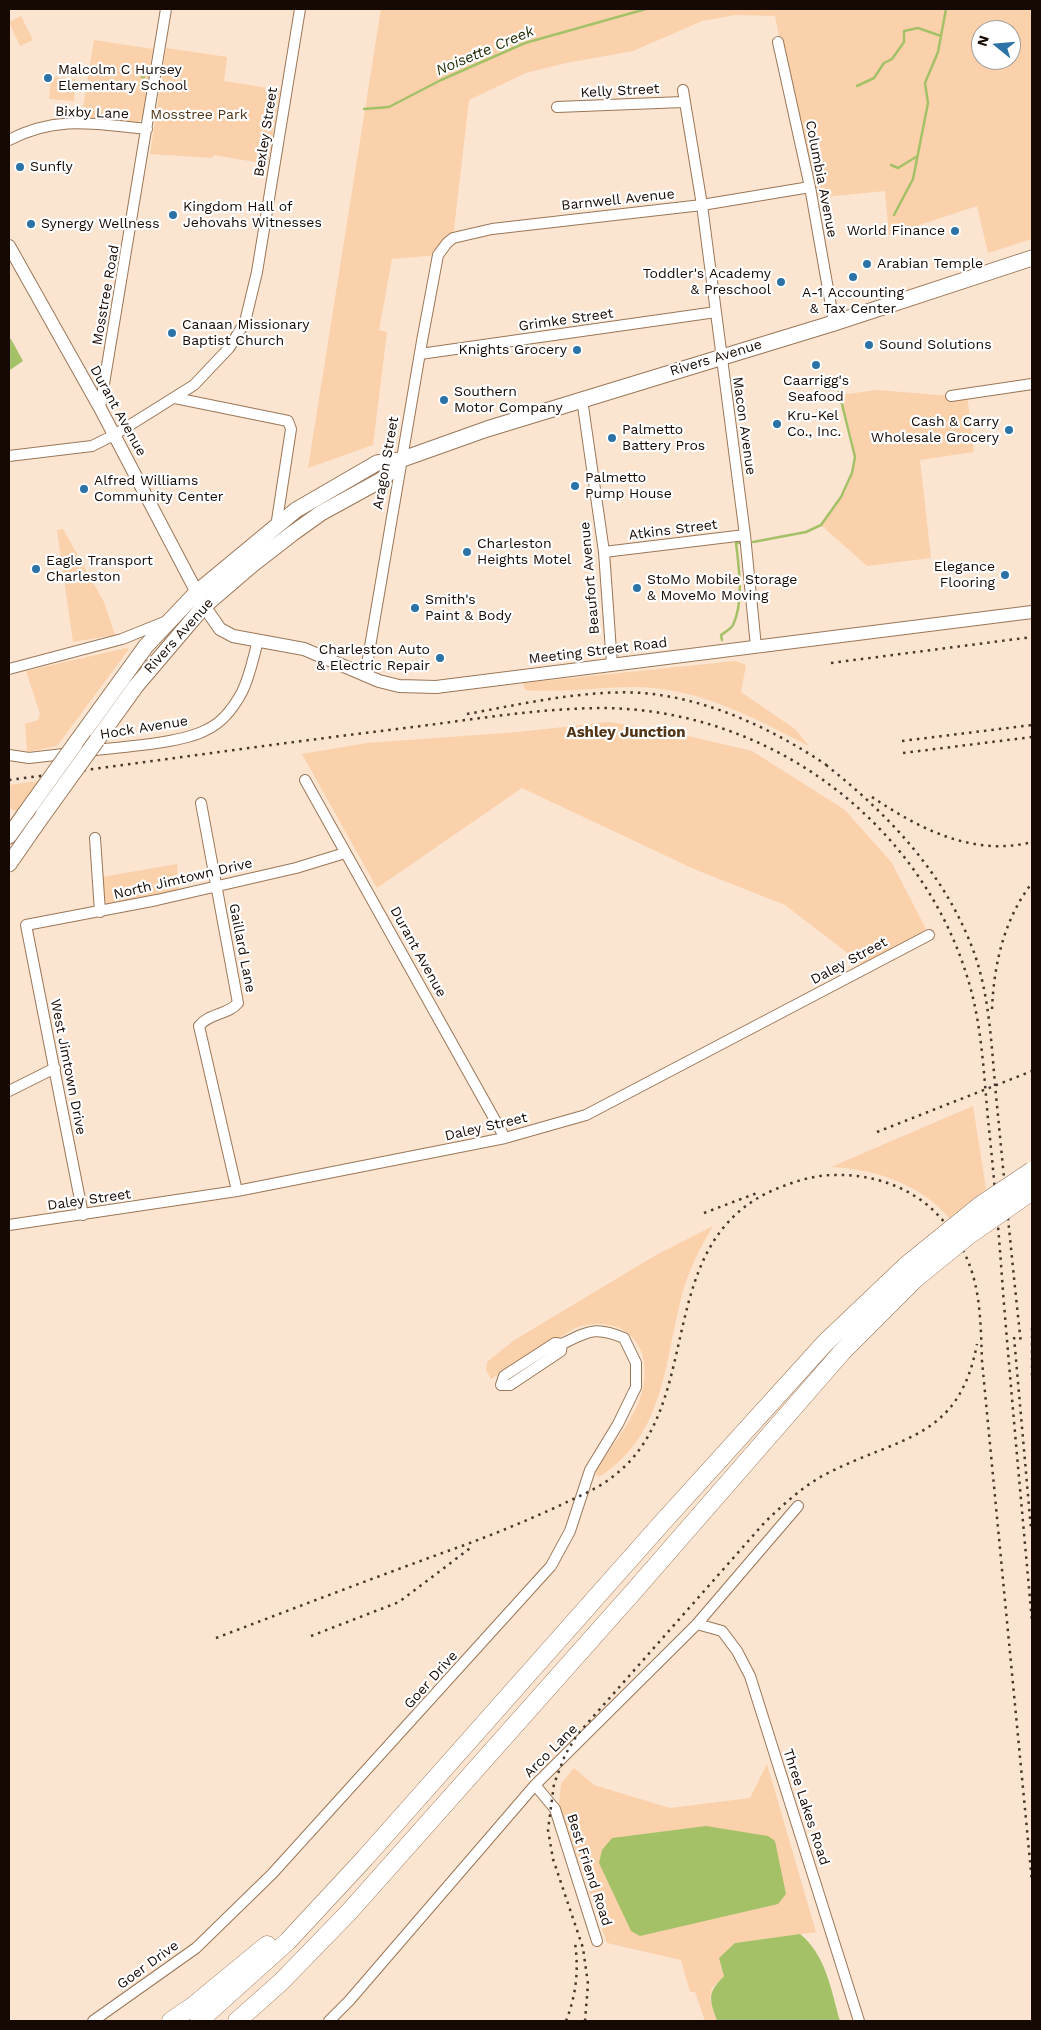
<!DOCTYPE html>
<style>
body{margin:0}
#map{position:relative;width:1041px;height:2030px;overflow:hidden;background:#fbe4d0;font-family:"Work Sans",sans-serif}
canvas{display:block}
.frame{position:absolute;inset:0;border:10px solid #160901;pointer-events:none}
.north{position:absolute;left:971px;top:20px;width:50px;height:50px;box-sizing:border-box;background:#fff;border:1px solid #a29d99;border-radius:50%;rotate:287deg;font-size:14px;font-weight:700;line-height:20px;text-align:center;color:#160901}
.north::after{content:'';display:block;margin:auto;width:18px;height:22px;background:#2b73a7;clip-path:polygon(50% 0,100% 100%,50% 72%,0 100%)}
</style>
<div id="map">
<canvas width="1041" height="2030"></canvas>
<div class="frame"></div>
<div class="north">N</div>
</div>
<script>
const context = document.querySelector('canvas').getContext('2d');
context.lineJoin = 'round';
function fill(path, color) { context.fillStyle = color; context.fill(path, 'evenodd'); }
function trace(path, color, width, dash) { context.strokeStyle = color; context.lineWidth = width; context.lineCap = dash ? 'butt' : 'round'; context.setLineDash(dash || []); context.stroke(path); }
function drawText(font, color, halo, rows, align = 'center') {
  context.font = font + ' "Work Sans",sans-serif'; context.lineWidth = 4.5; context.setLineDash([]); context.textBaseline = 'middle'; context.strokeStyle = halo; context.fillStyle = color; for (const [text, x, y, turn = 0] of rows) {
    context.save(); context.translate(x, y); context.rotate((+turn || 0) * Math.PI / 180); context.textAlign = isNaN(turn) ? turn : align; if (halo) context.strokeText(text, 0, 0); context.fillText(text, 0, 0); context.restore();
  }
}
fill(new Path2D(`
 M381,9H1032V239L988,253L977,206L889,235L885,191L812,198L775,16L735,15L702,21L633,51L566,63L526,73L469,100L453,238L438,255L392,259L379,330L387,332L373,445L308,468ZM981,30H1011V60H981Z
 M21,16L33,40L20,46L9,22Z
 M94,40L153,49L143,117L134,126L81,120Z
 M166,48L227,57L224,81L280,90L268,164L213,155V158L150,154Z
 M51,77L75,79L74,101L49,99Z
 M877,390L951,396L967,394L974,452L920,460L931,558L867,566L821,525C836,508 856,481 855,456C853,436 845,415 840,395Z
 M63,529L104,602L115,635L73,642L57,530Z
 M126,648L129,649L57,746L27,752L25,724L38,720L40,714L26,671Z
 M735,661L746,665L741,692L795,729L809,746C754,718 700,688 636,687C599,687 562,693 525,690L523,683Z
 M609,722L671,732L752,751L845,810L892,863L929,935L867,968L785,905L694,869L522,788L377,888L302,754L367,743L518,732Z
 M39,781L17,812L9,808V785Z
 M177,864L178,890L106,907L102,877Z
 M973,1106L986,1189L949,1218C921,1184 874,1169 831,1167Z
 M713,1226C700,1248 688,1271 682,1295C664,1363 665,1435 599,1477L596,1475L597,1469C610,1448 628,1427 638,1404C659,1355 631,1310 575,1328L491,1379L486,1370L487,1362L513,1341L656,1255Z
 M767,1764L816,1932L735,1943L724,1976L712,1988L710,1998L717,2021H705L695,1992H690L681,1960L607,1943L559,1804L561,1784L574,1768L594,1785L670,1808L750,1798Z`), '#fbd1ab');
fill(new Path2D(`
 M9,339H11L23,361L10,370Z
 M706,1826L768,1836L775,1841L786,1894L778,1904L640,1936L631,1931L599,1863L602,1850L612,1838Z
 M800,1934C826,1955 831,1990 840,2021H717C710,1999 706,1994 724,1976L719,1958L735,1943Z`), '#a4c167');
trace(new Path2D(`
 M142,77H144
 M857,86L874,78L884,63L892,59L904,42V31L918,28L941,36
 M364,109L389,107L441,80L525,43L646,9
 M891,165L898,168L916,157
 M894,215L913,179L928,103L925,83L938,52L946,9
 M753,542L806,532L821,525L841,497L852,473L855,457L839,392
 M722,640L721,635C725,632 731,629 733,625C744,602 739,568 736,543H739`), '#a4c167', 2.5);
const minor = new Path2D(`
 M778,42L810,187L834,323
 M683,90L702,205L745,535L756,647
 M557,107L683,102
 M9,140C57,115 95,124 147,129
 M420,354L716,312
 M951,396L1032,384
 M175,398L288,421L291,429L276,527
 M582,399L604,552L612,665
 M100,408L166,9
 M9,456L92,446L114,435L194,385L229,348L245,322L257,272L300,9
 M604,552L745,535
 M9,669L122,639L167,621
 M365,676L422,341L438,255L447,243L453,238L492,229L702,205L810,187
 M86,751C118,747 180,744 206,730C222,723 234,707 242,692C250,676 253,658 258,641
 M9,755L29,758L72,753
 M305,780L505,1138
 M201,803L238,1003C228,1015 209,1013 199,1026L237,1191
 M95,838L100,912
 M9,1091L55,1068
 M83,1215L26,925L157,900L296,868L345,853
 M9,1225L237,1191L505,1138L586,1115L929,935
 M697,1624L722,1631L737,1651L750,1676L859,2021
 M535,1785L555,1809L597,1941
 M93,2021L196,1948L272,1874L551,1566L570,1531L590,1470L618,1424L636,1387V1363L624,1338C595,1326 589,1331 562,1344L555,1343L504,1376L501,1385H510L561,1351L562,1344
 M329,2021L349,2001L535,1785L697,1624L798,1506`);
const tertiary = new Path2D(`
 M9,246L100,408L204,606L220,629L233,636L304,649L379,681L399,686L436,687L1032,612`);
const primary = new Path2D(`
 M97,740L136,686L204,606L253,564L293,533L321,513L383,479L400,460
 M75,744L146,646L197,592L296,510L377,463L400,460L487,429L834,323L1032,258
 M9,836L24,815
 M9,864L43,815`);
const motorway = new Path2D(`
 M171,2021L193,2006L267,1945
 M199,2021L288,1941L365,1858L661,1524L825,1343L907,1265
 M237,2021L281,1982L349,1912L634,1591L842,1352L915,1279`);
trace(minor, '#9a7758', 12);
trace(tertiary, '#9a7758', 14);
trace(primary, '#9a7758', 17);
trace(motorway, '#9a7758', 19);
trace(minor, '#fff', 10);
trace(tertiary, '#fff', 12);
trace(primary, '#fff', 15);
trace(motorway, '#fff', 18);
trace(new Path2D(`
 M831,663L1032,637
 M467,714C522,704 587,689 643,693C711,699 775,730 831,768
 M902,741L1032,725
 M903,753L1032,737
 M826,765C887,813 941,870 970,942C990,990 991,1044 996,1095C1004,1178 1012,1261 1021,1344
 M9,780C141,763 273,744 405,728C471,720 538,708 604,708C773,710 927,826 971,990C982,1031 984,1076 988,1119C994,1176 999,1234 1003,1292C1012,1402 1022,1511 1032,1621
 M872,797C920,829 973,857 1032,842
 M992,1009C994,964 1004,919 1032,883
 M877,1132L1032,1071
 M704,1213L757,1193
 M1032,1328V1381
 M1014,1337L1031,1529
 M311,1636L399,1602L473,1546
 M216,1638C292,1609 368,1580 445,1552C485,1538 524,1522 563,1504C579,1496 597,1489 611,1478C706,1409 652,1253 765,1194C786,1184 811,1175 834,1175C873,1174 912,1187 939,1216C980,1262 980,1302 982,1361L1032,1882
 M566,2021C576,1996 579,1970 575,1943
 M585,2021L588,1984L583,1948L553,1859L548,1830L554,1784L565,1755L577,1735L765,1522C784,1504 804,1485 828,1473C900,1436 959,1440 977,1344`), '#48392e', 2.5, [2.5, 5]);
const primaryBridge = new Path2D(`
 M24,815L75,744
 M43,815L97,740`);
const motorwayBridge = new Path2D(`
 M907,1265L981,1205L1032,1171
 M915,1279L969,1235L1032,1191`);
trace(primaryBridge, '#9a7758', 17, []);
trace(motorwayBridge, '#9a7758', 19, []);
trace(primaryBridge, '#fff', 15);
trace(motorwayBridge, '#fff', 18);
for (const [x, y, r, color] of [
 [48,78,5,"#2b73a7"],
 [20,167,5,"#2b73a7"],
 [173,215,5,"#2b73a7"],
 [31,224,5,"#2b73a7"],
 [955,231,5,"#2b73a7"],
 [867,264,5,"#2b73a7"],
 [853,277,5,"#2b73a7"],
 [781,282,5,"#2b73a7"],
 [172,333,5,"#2b73a7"],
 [869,345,5,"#2b73a7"],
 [577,350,5,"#2b73a7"],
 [816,365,5,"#2b73a7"],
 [444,400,5,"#2b73a7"],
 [777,424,5,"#2b73a7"],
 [1009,430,5,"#2b73a7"],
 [612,438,5,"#2b73a7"],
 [575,486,5,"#2b73a7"],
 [84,489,5,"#2b73a7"],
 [467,552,5,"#2b73a7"],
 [36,569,5,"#2b73a7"],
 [1005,575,5,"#2b73a7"],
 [637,588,5,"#2b73a7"],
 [415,608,5,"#2b73a7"],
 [440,658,5,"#2b73a7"]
]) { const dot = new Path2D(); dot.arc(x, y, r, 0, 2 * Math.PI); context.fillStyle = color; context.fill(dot); trace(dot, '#fff', 2); }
drawText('14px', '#160901', '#fff', [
 ["Malcolm C Hursey",58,70],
 ["Elementary School",58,86],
 ["Sunfly",30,167],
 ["Kingdom Hall of",183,207],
 ["Jehovahs Witnesses",183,223],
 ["Synergy Wellness",41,224],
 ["World Finance",945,231,"right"],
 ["Arabian Temple",877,264],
 ["Toddler's Academy",771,274,"right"],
 ["& Preschool",771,290,"right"],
 ["A-1 Accounting",853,293,"center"],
 ["& Tax Center",853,309,"center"],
 ["Canaan Missionary",182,325],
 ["Baptist Church",182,341],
 ["Sound Solutions",879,345],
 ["Knights Grocery",567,350,"right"],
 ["Caarrigg's",816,381,"center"],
 ["Seafood",816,397,"center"],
 ["Southern",454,392],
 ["Motor Company",454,408],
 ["Kru-Kel",787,416],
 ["Co., Inc.",787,432],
 ["Cash & Carry",999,422,"right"],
 ["Wholesale Grocery",999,438,"right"],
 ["Palmetto",622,430],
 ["Battery Pros",622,446],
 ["Palmetto",585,478],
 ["Pump House",585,494],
 ["Alfred Williams",94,481],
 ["Community Center",94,497],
 ["Charleston",477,544],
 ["Heights Motel",477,560],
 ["Eagle Transport",46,561],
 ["Charleston",46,577],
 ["Elegance",995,567,"right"],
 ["Flooring",995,583,"right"],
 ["StoMo Mobile Storage",647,580],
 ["& MoveMo Moving",647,596],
 ["Smith's",425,600],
 ["Paint & Body",425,616],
 ["Charleston Auto",430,650,"right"],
 ["& Electric Repair",430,666,"right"]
], 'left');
drawText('14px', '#160901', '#fff', [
 ["Kelly Street",620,91,-3],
 ["Bixby Lane",92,113,2],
 ["Bexley Street",266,132,-81],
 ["Columbia Avenue",821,179,79],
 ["Barnwell Avenue",618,200,-6],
 ["Mosstree Road",106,295,-80],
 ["Grimke Street",566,320,-8],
 ["Rivers Avenue",716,358,-17],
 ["Durant Avenue",118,411,61],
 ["Macon Avenue",744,426,82],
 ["Aragon Street",386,463,-80],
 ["Atkins Street",673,530,-7],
 ["Beaufort Avenue",590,578,-95],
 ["Rivers Avenue",179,636,-48],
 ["Meeting Street Road",598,651,-7],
 ["Hock Avenue",144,728,-9],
 ["North Jimtown Drive",183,879,-13],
 ["Gaillard Lane",242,948,79],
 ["Durant Avenue",418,952,61],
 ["Daley Street",849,961,-28],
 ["West Jimtown Drive",68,1067,79],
 ["Daley Street",486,1127,-13],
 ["Daley Street",89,1200,-8],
 ["Goer Drive",431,1680,-48],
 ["Arco Lane",551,1751,-45],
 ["Three Lakes Road",806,1807,72],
 ["Best Friend Road",589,1870,72],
 ["Goer Drive",148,1965,-36]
]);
drawText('14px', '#513416', '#fff', [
 ["Mosstree Park",199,115]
]);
drawText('italic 15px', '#26310a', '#fff', [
 ["Noisette Creek",485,51,-23]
]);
drawText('bold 15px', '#533516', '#fff', [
 ["Ashley Junction",626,733]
]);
</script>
